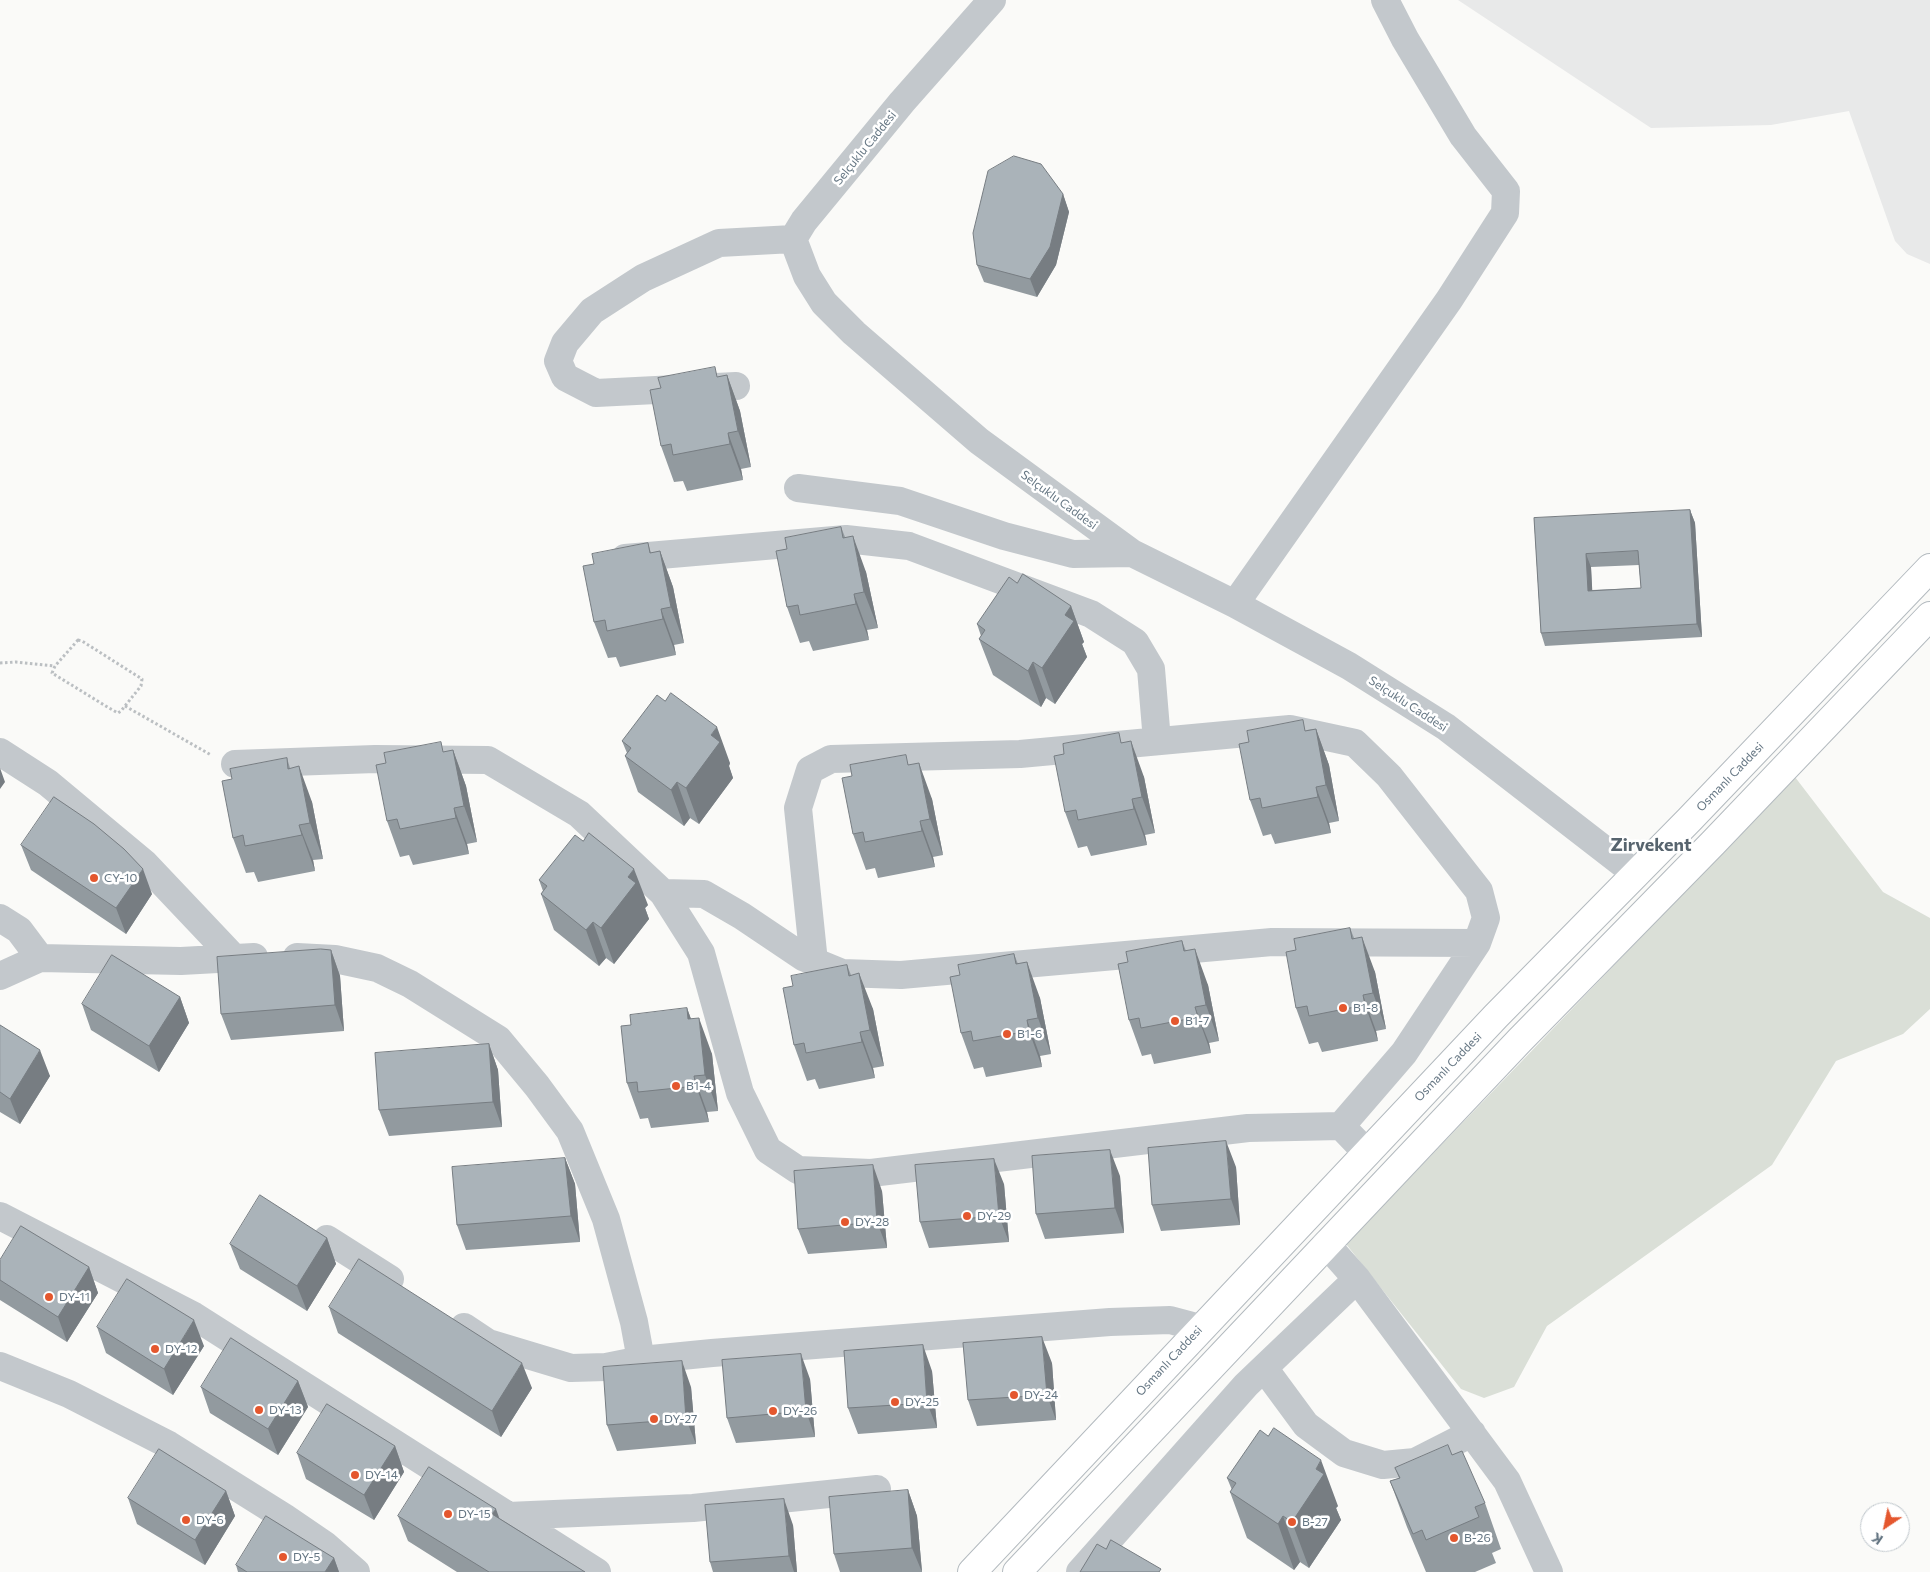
<!DOCTYPE html>
<meta charset="utf-8">
<style>
body{margin:0}
#map{position:relative;width:1930px;height:1572px;overflow:hidden;background:#fafaf8;font-family:Commissioner,sans-serif}
canvas{display:block}
.north{position:absolute;left:1860px;top:1502px;width:50px;height:50px;box-sizing:border-box;background:#fff;border:1px solid #c1c8cd;border-radius:50%;rotate:214deg;font-size:14px;font-weight:700;line-height:20px;text-align:center;color:#657683}
.north::after{content:'';display:block;margin:auto;width:18px;height:22px;background:#e4572e;clip-path:polygon(50% 0,100% 100%,50% 72%,0 100%)}
</style>
<div id="map">
<canvas width="1930" height="1572"></canvas>
<div class="north">K</div>
</div>
<script>
const context = document.querySelector('canvas').getContext('2d');
context.lineJoin = 'round';
function fill(path, color) { context.fillStyle = color; context.fill(path, 'evenodd'); }
function trace(path, color, width, dash) { context.strokeStyle = color; context.lineWidth = width; context.lineCap = dash ? 'butt' : 'round'; context.setLineDash(dash || []); context.stroke(path); }
function drawText(font, color, halo, rows, align = 'center') {
  context.font = font + ' Commissioner,sans-serif'; context.lineWidth = 5; context.setLineDash([]); context.textBaseline = 'middle'; context.strokeStyle = halo; context.fillStyle = color; for (const [text, x, y, turn = 0] of rows) {
    context.save(); context.translate(x, y); context.rotate((+turn || 0) * Math.PI / 180); context.textAlign = isNaN(turn) ? turn : align; if (halo) context.strokeText(text, 0, 0); context.fillText(text, 0, 0); context.restore();
  }
}
fill(new Path2D(`
 M1458,0H1930V264L1907,254L1895,241L1849,111L1771,125L1651,128Z`), '#e8e9e9');
fill(new Path2D(`
 M1795,777L1883,892L1930,918V1009L1903,1034L1836,1061L1772,1165L1547,1326L1514,1387L1484,1398L1461,1389L1346,1244Z`), '#dadfd7');
const secondary = new Path2D(`
 M972,1572L1496,1016L1689,820L1930,568
 M1017,1572L1520,1040L1713,843L1930,616`);
trace(secondary, '#b3babf', 30);
trace(new Path2D(`
 M78,640L82,641L142,679L141,686L121,711L118,713L109,708L52,673L55,666Z
 M0,663L16,662L55,666
 M125,706L211,755`), '#bbbfc2', 3, [2.5, 2.5]);
trace(new Path2D(`
 M992,0L902,102L804,221L793,239L807,276L824,303L854,333L979,441L1132,553L1235,604L1349,666L1446,727L1636,874
 M736,386L596,393L565,377L558,361L565,343L592,311L643,278L719,243L793,239
 M798,488L900,501L1004,536L1073,554L1132,553
 M625,558L846,539L909,546L1091,614L1135,642L1151,669L1157,741
 M1235,604L1449,300L1505,213L1506,191L1463,136L1405,39L1385,0
 M0,752L48,783L144,863L233,957
 M235,764L375,759L488,760L579,814L663,893L701,953L740,1093L768,1150L798,1170L871,1173L1248,1128L1341,1126L1367,1153
 M663,893L704,894L742,916L803,957L842,973L901,975L1272,942L1477,943
 M0,918L19,930L40,958
 M297,957L335,959L377,968L410,984L498,1039L537,1086L570,1131L606,1219L634,1322L641,1360L712,1353L1110,1322L1170,1320L1200,1328
 M814,962L798,808L810,770L831,759L1020,754L1290,729L1355,743L1389,776L1479,891L1486,918L1477,943L1404,1053L1341,1126
 M0,976L40,958L181,961L254,957
 M0,1216L194,1316L597,1572
 M327,1239L390,1279
 M1326,1244L1357,1279L1507,1481L1549,1572
 M464,1327L488,1343L571,1368L606,1367L641,1360
 M0,1366L69,1394L169,1445L284,1517L325,1545L356,1572
 M1264,1368L1306,1425L1344,1453L1383,1465L1415,1462L1472,1433
 M508,1516L693,1508L877,1489
 M1080,1572L1246,1385L1357,1279`), '#c3c8cc', 28);
trace(secondary, '#fff', 28);
fill(new Path2D(`
 M1063,194L1069,212L1056,265L1037,297L984,282L977,265Z
 M727,375L740,411L751,467L741,469L743,480L687,491L683,481L674,482L661,446L718,377Z
 M1690,510L1695,523L1702,637L1545,646L1541,633L1534,518ZM1639,565L1641,588L1592,590L1591,567Z
 M841,527L845,537L866,572L878,628L867,630L869,640L813,651L809,641L800,643L787,607V549Z
 M648,543L651,553L660,551L673,587L684,643L674,645L676,655L620,667L616,657L608,658L594,622V564Z
 M1017,583L1071,606L1084,642L1082,644L1087,657L1055,704L1046,698L1041,707L993,675L979,639L981,636L977,624Z
 M1316,729L1329,765L1339,821L1329,823L1331,833L1275,844L1271,834L1263,836L1250,800L1307,730Z
 M622,741L730,763L729,766L733,778L699,824L690,818L684,826L638,792L625,756L627,753Z
 M1122,742L1144,777L1155,833L1145,835L1147,845L1091,856L1087,846L1078,848L1065,812Z
 M453,750L466,786L477,842L467,844L469,854L413,865L409,855L400,857L387,821L444,752Z
 M287,758L290,768L312,802L323,859L313,860L315,871L258,882L254,872L246,873L233,838L232,779Z
 M910,765L932,799L943,855L933,857L935,867L878,878L875,868L866,870L853,834Z
 M21,845L152,894L126,934L31,870Z
 M539,880L648,905L645,908L649,919L614,964L606,958L599,966L554,930L541,894L543,891Z
 M1350,928L1354,938L1375,972L1386,1029L1376,1031L1378,1041L1322,1052L1318,1042L1309,1044L1296,1008V950Z
 M1182,941L1186,951L1208,985L1219,1041L1209,1043L1211,1053L1154,1064L1151,1054L1142,1056L1129,1020L1128,962Z
 M331,950L340,976L344,1031L231,1040L221,1014Z
 M1014,954L1018,964L1040,998L1051,1054L1040,1056L1042,1067L986,1077L983,1067L974,1069L961,1033L960,975Z
 M847,965L851,975L873,1009L884,1066L873,1068L875,1078L819,1089L815,1079L807,1081L794,1045L793,986Z
 M180,997L189,1023L159,1072L91,1030L82,1004Z
 M687,1008L691,1019L712,1054L718,1111L707,1112L709,1122L651,1128L648,1118L640,1119L627,1083L631,1025Z
 M0,1025L50,1076L20,1124L0,1112Z
 M489,1044L498,1070L502,1127L389,1136L379,1110Z
 M565,1158L575,1184L580,1242L466,1250L457,1225Z
 M1236,1167L1240,1225L1161,1231L1152,1205Z
 M1120,1176L1124,1233L1045,1239L1036,1214Z
 M1004,1184L1009,1242L929,1248L920,1222Z
 M882,1191L887,1248L808,1254L798,1229Z
 M327,1238L336,1264L307,1311L240,1269L230,1244Z
 M0,1260L89,1267L98,1293L67,1342L0,1300Z
 M329,1307L532,1388L501,1437L338,1333Z
 M97,1327L204,1346L173,1395L106,1353Z
 M1052,1363L1056,1420L977,1426L968,1400Z
 M932,1371L937,1428L858,1434L848,1408Z
 M810,1379L815,1437L736,1443L727,1418Z
 M298,1381L308,1407L278,1455L210,1413L201,1387Z
 M691,1387L696,1444L617,1451L607,1425Z
 M395,1446L404,1472L374,1520L306,1479L297,1453Z
 M1452,1455L1485,1503L1501,1549L1492,1553L1496,1563L1475,1572H1426L1407,1527L1390,1481L1399,1478L1395,1468Z
 M1227,1478L1338,1506L1336,1508L1341,1520L1309,1568L1300,1562L1294,1570L1247,1538L1230,1492L1232,1490Z
 M908,1490L917,1516L922,1572H840L834,1554Z
 M226,1491L235,1516L205,1565L137,1524L128,1498Z
 M398,1516L499,1518L585,1572H457L408,1541Z
 M793,1525L797,1572H713L710,1562Z
 M334,1558L339,1572H238L236,1565Z`), '#929a9f');
fill(new Path2D(`
 M1063,194L1069,212L1056,265L1037,297L1030,279Z
 M727,375L740,411L751,467L738,431Z
 M728,433L741,469L743,480L730,444Z
 M1690,510L1695,523L1702,637L1697,624Z
 M853,536L866,572L878,628L864,592Z
 M660,551L673,587L684,643L671,607Z
 M1586,554L1591,567L1593,604L1588,591Z
 M854,594L867,630L869,640L856,604Z
 M1071,606L1084,642L1082,644L1087,657L1055,704L1042,668L1065,615Z
 M661,609L674,645L676,655L663,619Z
 M1033,662L1046,698L1041,707L1028,671Z
 M717,727L730,763L729,766L733,778L699,824L686,788L711,735Z
 M1316,729L1329,765L1339,821L1326,785Z
 M1131,741L1144,777L1155,833L1142,797Z
 M453,750L466,786L477,842L464,806Z
 M919,763L932,799L943,855L930,819Z
 M299,766L312,802L323,859L310,823Z
 M0,768L5,782L0,789Z
 M677,782L690,818L684,826L671,790Z
 M1316,787L1329,823L1331,833L1318,797Z
 M1132,799L1145,835L1147,845L1134,809Z
 M454,808L467,844L469,854L456,818Z
 M920,821L933,857L935,867L922,831Z
 M299,825L313,860L315,871L302,835Z
 M143,869L152,894L126,934L116,908Z
 M634,869L648,905L645,908L649,919L614,964L601,928L628,877Z
 M593,922L606,958L599,966L586,930Z
 M1362,937L1375,972L1386,1029L1373,993Z
 M1195,949L1208,985L1219,1041L1206,1005Z
 M331,950L340,976L344,1031L335,1005Z
 M1027,962L1040,998L1051,1054L1038,1018Z
 M859,973L873,1009L884,1066L870,1030Z
 M1363,995L1376,1031L1378,1041L1365,1005Z
 M180,997L189,1023L159,1072L149,1046Z
 M1195,1007L1209,1043L1211,1053L1198,1017Z
 M687,1008L700,1044L688,1019Z
 M699,1018L712,1054L718,1111L705,1075Z
 M1027,1020L1040,1056L1042,1067L1029,1031Z
 M860,1032L873,1068L875,1078L862,1042Z
 M489,1044L498,1070L502,1127L493,1102Z
 M40,1050L50,1076L20,1124L10,1099Z
 M694,1076L707,1112L709,1122L696,1086Z
 M1226,1141L1236,1167L1240,1225L1231,1199Z
 M1110,1150L1120,1176L1124,1233L1115,1208Z
 M565,1158L575,1184L580,1242L571,1216Z
 M994,1159L1004,1184L1009,1242L999,1216Z
 M873,1165L882,1191L887,1248L877,1222Z
 M327,1238L336,1264L307,1311L297,1286Z
 M89,1267L98,1293L67,1342L58,1317Z
 M194,1320L204,1346L173,1395L164,1369Z
 M1042,1337L1052,1363L1056,1420L1047,1395Z
 M923,1345L932,1371L937,1428L927,1403Z
 M801,1354L810,1379L815,1437L806,1411Z
 M682,1361L691,1387L696,1444L686,1419Z
 M522,1363L532,1388L501,1437L492,1411Z
 M298,1381L308,1407L278,1455L268,1429Z
 M395,1446L404,1472L374,1520L364,1495Z
 M1321,1460L1338,1506L1336,1508L1341,1520L1309,1568L1292,1522L1316,1469Z
 M908,1490L917,1516L922,1572L912,1548Z
 M226,1491L235,1516L205,1565L195,1540Z
 M784,1499L793,1525L797,1572H794L789,1556Z
 M496,1509L505,1534L492,1514Z
 M1283,1516L1300,1562L1294,1570L1278,1524Z
 M334,1558L339,1572H325Z`), '#777d82');
const building = new Path2D(`
 M1014,156L1041,164L1063,194L1050,247L1030,279L977,265L973,233L988,171Z
 M715,367L717,377L727,375L738,431L728,433L730,444L673,455L671,444L661,446L650,390L661,388L658,378Z
 M1690,510L1697,624L1541,633L1534,518ZM1638,551L1641,588L1588,591L1586,554Z
 M841,527L843,538L853,536L864,592L854,594L856,604L800,615L798,605L787,607L776,551L787,549L785,538Z
 M648,543L650,553L660,551L671,607L661,609L663,619L607,631L605,620L594,622L583,566L594,564L592,554Z
 M1023,574L1071,606L1065,615L1074,621L1042,668L1033,662L1028,671L979,639L985,630L977,624L1009,577L1017,583Z
 M671,693L717,727L711,735L720,742L686,788L677,782L671,790L625,756L631,748L622,741L657,695L665,701Z
 M1303,720L1305,731L1316,729L1326,785L1316,787L1318,797L1262,808L1260,798L1250,800L1239,744L1249,742L1247,731Z
 M1119,733L1121,743L1131,741L1142,797L1132,799L1134,809L1078,820L1076,810L1065,812L1054,756L1064,754L1063,744Z
 M441,742L443,752L453,750L464,806L454,808L456,818L400,829L397,819L387,821L376,765L386,763L384,753Z
 M906,755L908,765L919,763L930,819L920,821L922,831L865,842L863,832L853,834L842,778L852,776L850,765Z
 M287,758L288,769L299,766L310,823L299,825L302,835L245,846L243,835L233,838L222,781L232,779L230,769Z
 M54,797L94,824L124,849L143,869L116,908L21,845Z
 M589,833L634,869L628,877L636,883L601,928L593,922L586,930L541,894L547,886L539,880L575,835L583,841Z
 M1350,928L1352,939L1362,937L1373,993L1363,995L1365,1005L1309,1016L1307,1006L1296,1008L1286,952L1296,950L1294,939Z
 M1182,941L1184,951L1195,949L1206,1005L1195,1007L1198,1017L1141,1028L1139,1018L1129,1020L1118,964L1128,962L1126,952Z
 M321,949L331,950L335,1005L221,1014L217,957Z
 M1014,954L1016,964L1027,962L1038,1018L1027,1020L1029,1031L973,1041L971,1031L961,1033L950,977L960,975L958,965Z
 M112,955L180,997L149,1046L82,1004Z
 M847,965L849,976L859,973L870,1030L860,1032L862,1042L806,1053L804,1043L794,1045L783,988L793,986L791,976Z
 M687,1008L688,1019L699,1018L705,1075L694,1076L696,1086L638,1092L637,1082L627,1083L621,1026L631,1025L630,1015Z
 M0,1025L40,1050L10,1099L0,1092Z
 M489,1044L493,1102L379,1110L375,1053Z
 M1226,1141L1231,1199L1152,1205L1148,1148Z
 M1110,1150L1115,1208L1036,1214L1032,1156Z
 M565,1158L571,1216L457,1225L452,1167Z
 M994,1159L999,1216L920,1222L915,1165Z
 M873,1165L877,1222L798,1229L794,1171Z
 M260,1195L327,1238L297,1286L230,1244Z
 M21,1226L89,1267L58,1317L0,1280V1260Z
 M359,1259L522,1363L492,1411L329,1307Z
 M127,1279L194,1320L164,1369L97,1327Z
 M1042,1337L1047,1395L968,1400L963,1343Z
 M231,1338L298,1381L268,1429L201,1387Z
 M923,1345L927,1403L848,1408L844,1351Z
 M801,1354L806,1411L727,1418L722,1360Z
 M682,1361L686,1419L607,1425L603,1367Z
 M327,1404L395,1446L364,1495L297,1453Z
 M1274,1428L1321,1460L1316,1469L1324,1474L1292,1522L1283,1516L1278,1524L1230,1492L1236,1483L1227,1478L1260,1430L1268,1436Z
 M1448,1445L1452,1455L1462,1451L1485,1503L1475,1507L1479,1517L1426,1540L1422,1530L1413,1534L1390,1481L1400,1478L1395,1468Z
 M159,1449L226,1491L195,1540L128,1498Z
 M429,1467L496,1509L492,1514L585,1572H489L398,1516Z
 M908,1490L912,1548L834,1554L829,1497Z
 M784,1499L789,1556L710,1562L705,1505Z
 M266,1516L334,1558L325,1572H247L236,1565Z
 M1111,1540L1161,1569L1159,1572H1080L1097,1544L1106,1549Z`);
fill(building, '#aab3b9');
trace(building, '#777d82', 1);
for (const [x, y, r, color] of [
 [94,878,5,"#e4572e"],
 [1343,1008,5,"#e4572e"],
 [1175,1021,5,"#e4572e"],
 [1007,1034,5,"#e4572e"],
 [676,1086,5,"#e4572e"],
 [967,1216,5,"#e4572e"],
 [845,1222,5,"#e4572e"],
 [49,1297,5,"#e4572e"],
 [155,1349,5,"#e4572e"],
 [1014,1395,5,"#e4572e"],
 [895,1402,5,"#e4572e"],
 [259,1410,5,"#e4572e"],
 [773,1411,5,"#e4572e"],
 [654,1419,5,"#e4572e"],
 [355,1475,5,"#e4572e"],
 [448,1514,5,"#e4572e"],
 [186,1520,5,"#e4572e"],
 [1292,1522,5,"#e4572e"],
 [1454,1538,5,"#e4572e"],
 [283,1557,5,"#e4572e"]
]) { const dot = new Path2D(); dot.arc(x, y, r, 0, 2 * Math.PI); context.fillStyle = color; context.fill(dot); trace(dot, '#fff', 2); }
drawText('12px', '#657683', '#fff', [
 ["Selçuklu Caddesi",865,148,-51],
 ["Selçuklu Caddesi",1059,500,36],
 ["Selçuklu Caddesi",1408,704,33],
 ["Osmanlı Caddesi",1730,777,-46],
 ["Osmanlı Caddesi",1448,1067,-46],
 ["Osmanlı Caddesi",1169,1361,-47]
]);
drawText('12px', '#657683', '#fff', [
 ["CY-10",104,878],
 ["B1-8",1353,1008],
 ["B1-7",1185,1021],
 ["B1-6",1017,1034],
 ["B1-4",686,1086],
 ["DY-29",977,1216],
 ["DY-28",855,1222],
 ["DY-11",59,1297],
 ["DY-12",165,1349],
 ["DY-24",1024,1395],
 ["DY-25",905,1402],
 ["DY-13",269,1410],
 ["DY-26",783,1411],
 ["DY-27",664,1419],
 ["DY-14",365,1475],
 ["DY-15",458,1514],
 ["DY-6",196,1520],
 ["B-27",1302,1522],
 ["B-26",1464,1538],
 ["DY-5",293,1557]
], 'left');
drawText('bold 18px', '#57646e', '#fff', [
 ["Zirvekent",1651,845]
]);
</script>
